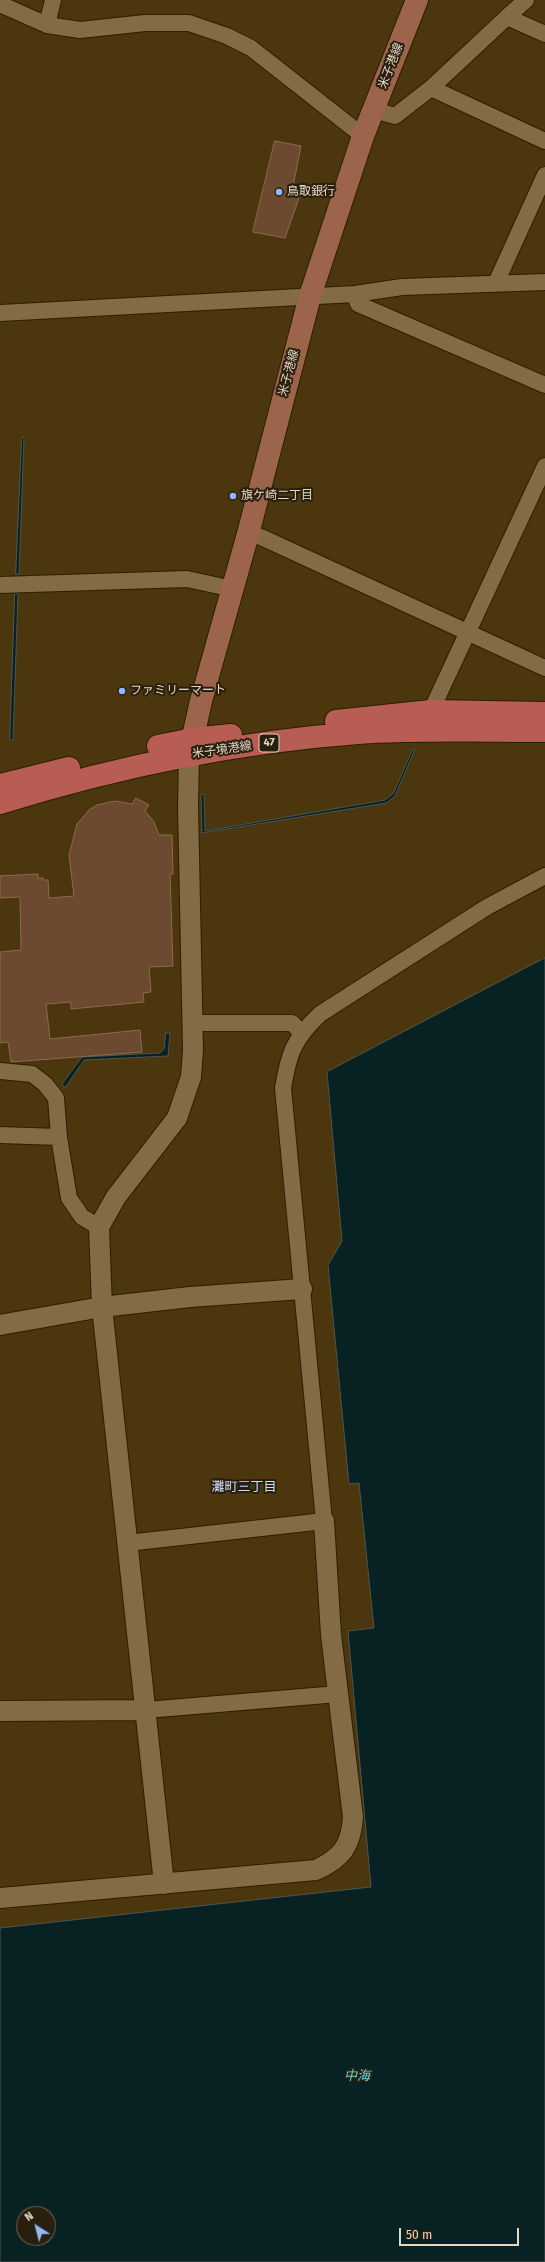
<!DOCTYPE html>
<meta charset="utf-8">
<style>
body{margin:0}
#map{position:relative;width:545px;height:2262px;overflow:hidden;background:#4b360e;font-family:"Fira Sans",sans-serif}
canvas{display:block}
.north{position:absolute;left:16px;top:2206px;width:40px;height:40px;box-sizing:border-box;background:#291f0f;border:1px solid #736857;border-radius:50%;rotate:324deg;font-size:11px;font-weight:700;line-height:16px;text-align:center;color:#e3d6c2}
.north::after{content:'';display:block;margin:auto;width:14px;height:18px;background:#8eb9fc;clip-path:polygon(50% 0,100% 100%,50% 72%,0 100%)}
.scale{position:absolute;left:399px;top:2228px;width:120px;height:18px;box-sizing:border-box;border:2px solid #e3d6c2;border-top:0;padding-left:5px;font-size:12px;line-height:14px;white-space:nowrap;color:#e3d6c2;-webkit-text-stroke:3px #291f0f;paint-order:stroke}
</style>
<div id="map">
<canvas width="545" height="2262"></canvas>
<div class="north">N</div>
<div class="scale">50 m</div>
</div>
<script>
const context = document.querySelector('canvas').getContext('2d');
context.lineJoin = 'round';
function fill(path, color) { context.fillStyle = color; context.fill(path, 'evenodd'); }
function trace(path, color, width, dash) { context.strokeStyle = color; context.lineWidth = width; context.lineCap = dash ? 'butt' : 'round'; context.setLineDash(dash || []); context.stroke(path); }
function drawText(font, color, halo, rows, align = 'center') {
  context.font = font + ' "Fira Sans","Noto Sans JP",sans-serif'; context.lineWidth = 4; context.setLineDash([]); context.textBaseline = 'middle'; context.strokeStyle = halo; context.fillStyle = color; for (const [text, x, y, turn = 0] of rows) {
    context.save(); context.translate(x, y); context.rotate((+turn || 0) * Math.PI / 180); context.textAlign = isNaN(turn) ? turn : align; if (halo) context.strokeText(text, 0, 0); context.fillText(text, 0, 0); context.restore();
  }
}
const water = new Path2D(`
 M22,437H24L19,574H16Z
 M15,594H18L13,740H10Z
 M413,749H415L395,796L386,803L202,833L201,794H204L205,831L385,800L393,794Z
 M545,958V2262H0V1928L371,1887L348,1631L374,1628L359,1483L349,1484L328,1265L342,1241L327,1072ZM24,2214H48V2238H24Z
 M166,1033H170L168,1056L84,1060L65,1088L62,1084L82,1057L160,1053L164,1049Z`);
fill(water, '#082122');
trace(water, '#4a5752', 1);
const building = new Path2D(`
 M275,141L301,146L291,196L299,198L285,238L253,232Z
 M136,798L149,805L145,811L154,822L159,835H172L173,874H170L173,966L149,967L151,992L143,993L144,1002L71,1009V1002L46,1004L50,1039L140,1030L142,1052L11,1062L8,1042L0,1043V952L21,950L20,897L0,898V876L38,874V878H43V880H48L49,898L74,896L69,855L77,824L89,810L97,805L115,801L132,804Z`);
fill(building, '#6c4a2f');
trace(building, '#8e6a4e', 1);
const minor = new Path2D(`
 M526,0L507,17L545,34
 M0,4L47,25L80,30L145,23H189L227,36L251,48L363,136
 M47,25L53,0
 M431,88L545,141
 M374,110L395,116L431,88L507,17
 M496,283L545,175
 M355,294L358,304L545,385
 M0,313L355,294L402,287L545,282
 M248,534L261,537L545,668
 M0,585L187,579L233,589
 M431,711L545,466
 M193,1023H292L301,1032
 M0,1071L32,1074L45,1084L56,1098L59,1137L69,1198L82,1217L99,1227
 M0,1135L59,1137
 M127,1543L324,1521L283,1088C289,1052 294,1039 320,1014L487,907L545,876
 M146,1710L338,1694`);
const tertiary = new Path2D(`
 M0,1325L102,1307L190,1297L302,1289
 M0,1711L146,1710
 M164,1884L102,1307L99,1227L116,1197L177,1118L191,1077L193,1050L188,806L189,755
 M0,1898L316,1870C342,1858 351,1846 353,1817L331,1635L324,1521`);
const secondary = new Path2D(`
 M189,755L201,701L248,534L310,296L363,136L417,0`);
const primary = new Path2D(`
 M336,721L431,711L545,713
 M158,746L193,739L231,735
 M0,785L69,768
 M0,803C116,767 236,742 358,733C420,729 483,731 545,731`);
trace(minor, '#2d1e01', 18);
trace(tertiary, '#2d1e01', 22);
trace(secondary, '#2d1e01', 24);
trace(primary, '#2d1e01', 24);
trace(minor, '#826b45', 16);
trace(tertiary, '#826b45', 20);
trace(secondary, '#9d644c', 22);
trace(primary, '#b85d53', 22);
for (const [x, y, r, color] of [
 [279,192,4,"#8eb9fc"],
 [233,496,4,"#8eb9fc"],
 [122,691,4,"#8eb9fc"]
]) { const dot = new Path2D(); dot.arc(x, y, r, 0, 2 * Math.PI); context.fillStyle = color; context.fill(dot); trace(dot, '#291f0f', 1.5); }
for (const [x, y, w] of [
 [269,743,20]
]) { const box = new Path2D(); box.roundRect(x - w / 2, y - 9, w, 18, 3); context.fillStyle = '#291f0f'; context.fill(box); trace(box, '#e3d6c2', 1); }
drawText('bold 11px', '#e3d6c2', null, [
 ["47",269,743]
]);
drawText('12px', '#e3d6c2', '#291f0f', [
 ["米子港線",391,66,-69],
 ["米子港線",289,373,-75],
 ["米子境港線",222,750,-8]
]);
drawText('12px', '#e3d6c2', '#291f0f', [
 ["鳥取銀行",287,192],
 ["旗ケ崎二丁目",241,496],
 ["ファミリーマート",130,691]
], 'left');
drawText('13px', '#cddef8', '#291f0f', [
 ["灘町三丁目",244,1487]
]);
drawText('italic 13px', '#5edadf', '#291f0f', [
 ["中海",357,2076]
]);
</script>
